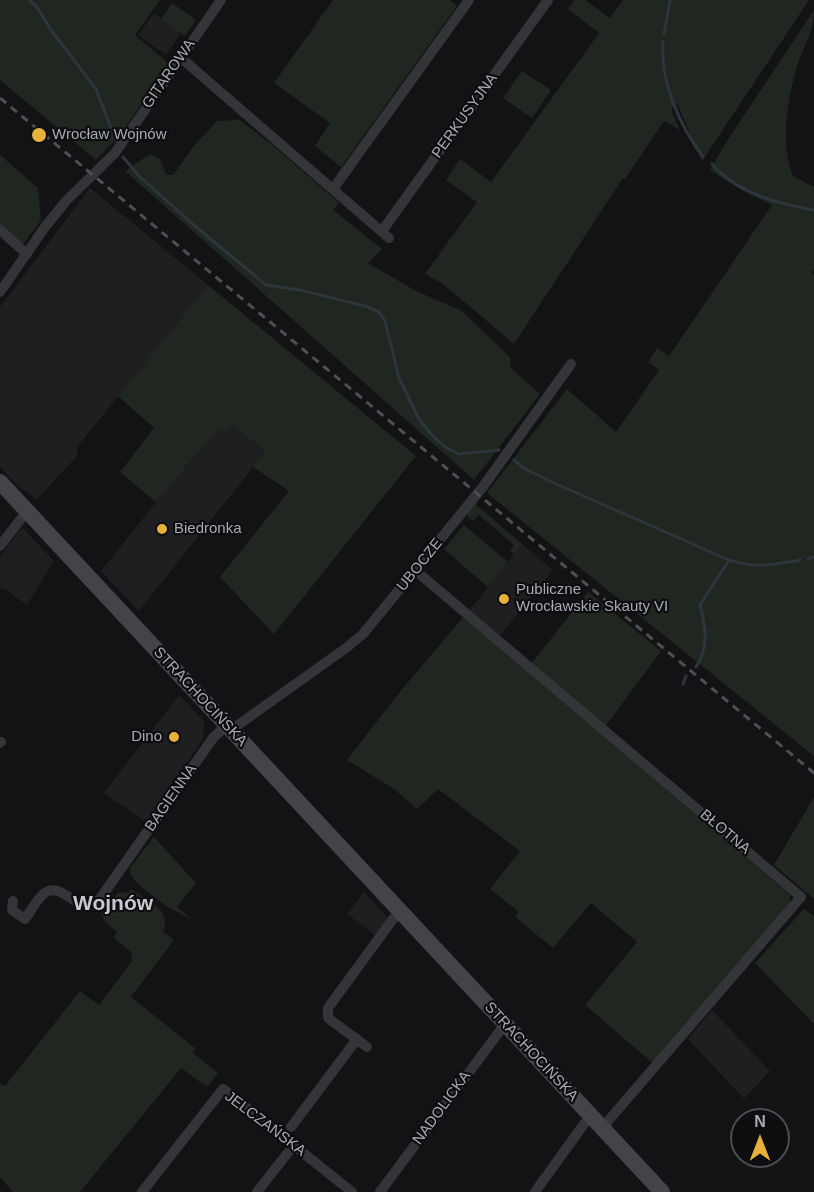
<!DOCTYPE html>
<meta charset="utf-8">
<style>
body{margin:0}
#map{position:relative;width:814px;height:1192px;overflow:hidden;background:#131315;font-family:Helvetica,sans-serif}
canvas{display:block}
.north{position:absolute;left:730px;top:1108px;width:60px;height:60px;box-sizing:border-box;background:#0e0e10;border:2px solid #4a4c52;border-radius:50%;rotate:0deg;font-size:16px;font-weight:700;line-height:24px;text-align:center;color:#a5aab4}
.north::after{content:'';display:block;margin:auto;width:21px;height:27px;background:#e7b239;clip-path:polygon(50% 0,100% 100%,50% 72%,0 100%)}
</style>
<div id="map">
<canvas width="814" height="1192"></canvas>
<div class="north">N</div>
</div>
<script>
const context = document.querySelector('canvas').getContext('2d');
context.lineJoin = 'round';
function fill(path, color) { context.fillStyle = color; context.fill(path, 'evenodd'); }
function trace(path, color, width, dash) { context.strokeStyle = color; context.lineWidth = width; context.lineCap = dash ? 'butt' : 'round'; context.setLineDash(dash || []); context.stroke(path); }
function drawText(font, color, halo, rows, align = 'center') {
  context.font = font + ' Helvetica,sans-serif'; context.lineWidth = 4.5; context.setLineDash([]); context.textBaseline = 'middle'; context.strokeStyle = halo; context.fillStyle = color; for (const [text, x, y, turn = 0] of rows) {
    context.save(); context.translate(x, y); context.rotate((+turn || 0) * Math.PI / 180); context.textAlign = isNaN(turn) ? turn : align; if (halo) context.strokeText(text, 0, 0); context.fillText(text, 0, 0); context.restore();
  }
}
fill(new Path2D(`
 M154,13L181,33L166,55L138,35Z
 M90,188L208,285L77,447V456L37,499L19,487L0,467V307Z
 M232,424L265,452L139,611L101,571L156,502L220,427Z
 M22,527L54,561L27,605L5,589L0,588V557Z
 M522,544L553,570L499,637L469,611Z
 M179,695L204,721L203,739L146,822L104,793Z
 M364,892L389,919L376,936L347,914Z
 M712,1010L770,1071L744,1099L688,1039Z`), '#1f1f22');
fill(new Path2D(`
 M0,0H160L135,35L169,64L120,135L96,160L0,80Z
 M333,0H450L457,6L341,167L315,146L330,123L274,83Z
 M574,0H585L610,18L623,0H809L702,161L677,103L671,110L680,130L664,121L625,179L623,178L514,344L443,284L425,274L477,202L446,180L460,159L491,182L599,33L568,9Z
 M172,3L196,20L185,36L161,19Z
 M814,10C814,33 803,46 797,67C787,101 780,143 793,176L814,187V269L812,273L814,275V756L487,493L567,389L616,432L659,370L648,362L657,348L669,356L772,205L740,189L710,170L727,141Z
 M522,71L551,90L532,118L503,98Z
 M240,120L276,148L339,203L333,210L382,249L368,263L416,291L462,311L510,357L511,368L540,394L474,480L125,171L150,154L160,159L166,175H173L193,147L217,121Z
 M0,155L38,188L41,220L22,246L0,225Z
 M208,285L416,456L274,634L220,577L289,491L253,467L265,452L232,424L225,431L220,427L156,502L120,472L154,428L118,396Z
 M475,504L522,544L514,554L510,551L514,545L479,515L473,521L470,517L469,519L467,514Z
 M464,525L508,562L488,587L444,549Z
 M588,592L661,651L605,727L531,664Z
 M464,616L790,895V903L653,1063L585,1005L637,942L591,903L553,948L515,917L519,912L490,889L520,851L438,789L417,809L394,789L347,760L399,693Z
 M814,797V899L774,865Z
 M154,837L196,883L177,907L191,918C180,917 138,887 132,877C130,874 130,871 130,868Z
 M131,889C146,899 173,911 163,932L174,940L131,997L196,1049L193,1053L218,1073L207,1087L181,1068L80,1192H13L0,1177V1084L5,1086L80,991L99,1005L132,961L131,952L114,938L117,932L106,923L101,914L107,900L110,902L118,893L129,892Z
 M804,909L814,916V1024L755,963Z`), '#202721');
trace(new Path2D(`
 M29,0L37,7L51,30L96,89L116,141
 M664,34L670,0
 M663,42C660,82 680,126 703,157
 M123,157L139,176L195,226L266,285L300,290L365,306L379,312L385,321L399,378L419,419L431,434L445,447L459,454L499,450
 M712,164C737,193 778,204 814,210
 M514,460L525,469L554,483L729,560C758,569 770,565 800,560
 M808,559L814,557
 M696,667C709,647 706,628 700,605L729,560
 M683,684L686,676`), '#2d353d', 3);
trace(new Path2D(`
 M180,57L389,238
 M333,189L469,0
 M0,230L27,254
 M382,231L548,0
 M0,292L45,227L66,201L115,153L221,0
 M0,546L27,511
 M416,571L801,897L602,1128
 M231,730L346,648L363,634L482,488L571,364
 M0,743L1,742
 M13,901L12,910L25,919C36,904 44,881 64,894C71,898 78,904 86,906L97,903L213,738L227,725
 M367,1047L328,1018V1008L393,919L401,912
 M291,1127L357,1039
 M142,1192L223,1089L352,1192
 M257,1192L294,1145
 M380,1192L505,1024
 M535,1192L584,1124L591,1117`), '#343539', 10);
trace(new Path2D(`
 M0,482L662,1192`), '#424449', 16);
trace(new Path2D(`
 M0,98L814,773`), '#4d4f54', 3, [8, 6]);
for (const [x, y, r, color] of [
 [39,135,8,"#e7b239"],
 [162,529,6,"#e7b239"],
 [504,599,6,"#e7b239"],
 [174,737,6,"#e7b239"]
]) { const dot = new Path2D(); dot.arc(x, y, r, 0, 2 * Math.PI); context.fillStyle = color; context.fill(dot); trace(dot, '#0e0e10', 2); }
drawText('15px', '#a5aab4', '#0e0e10', [
 ["GITAROWA",169,74,-55],
 ["PERKUSYJNA",465,116,-54],
 ["UBOCZE",420,565,-51],
 ["STRACHOCIŃSKA",200,697,47],
 ["BAGIENNA",171,798,-55],
 ["BŁOTNA",725,832,40],
 ["STRACHOCIŃSKA",531,1052,47],
 ["NADOLICKA",442,1108,-54],
 ["JELCZAŃSKA",265,1124,37]
]);
drawText('15px', '#a5aab4', '#0e0e10', [
 ["Wrocław Wojnów",52,135],
 ["Biedronka",174,529],
 ["Publiczne",516,590],
 ["Wrocławskie Skauty VI",516,607],
 ["Dino",162,737,"right"]
], 'left');
drawText('bold 21px', '#c6c9d1', '#0e0e10', [
 ["Wojnów",113,904]
]);
</script>
